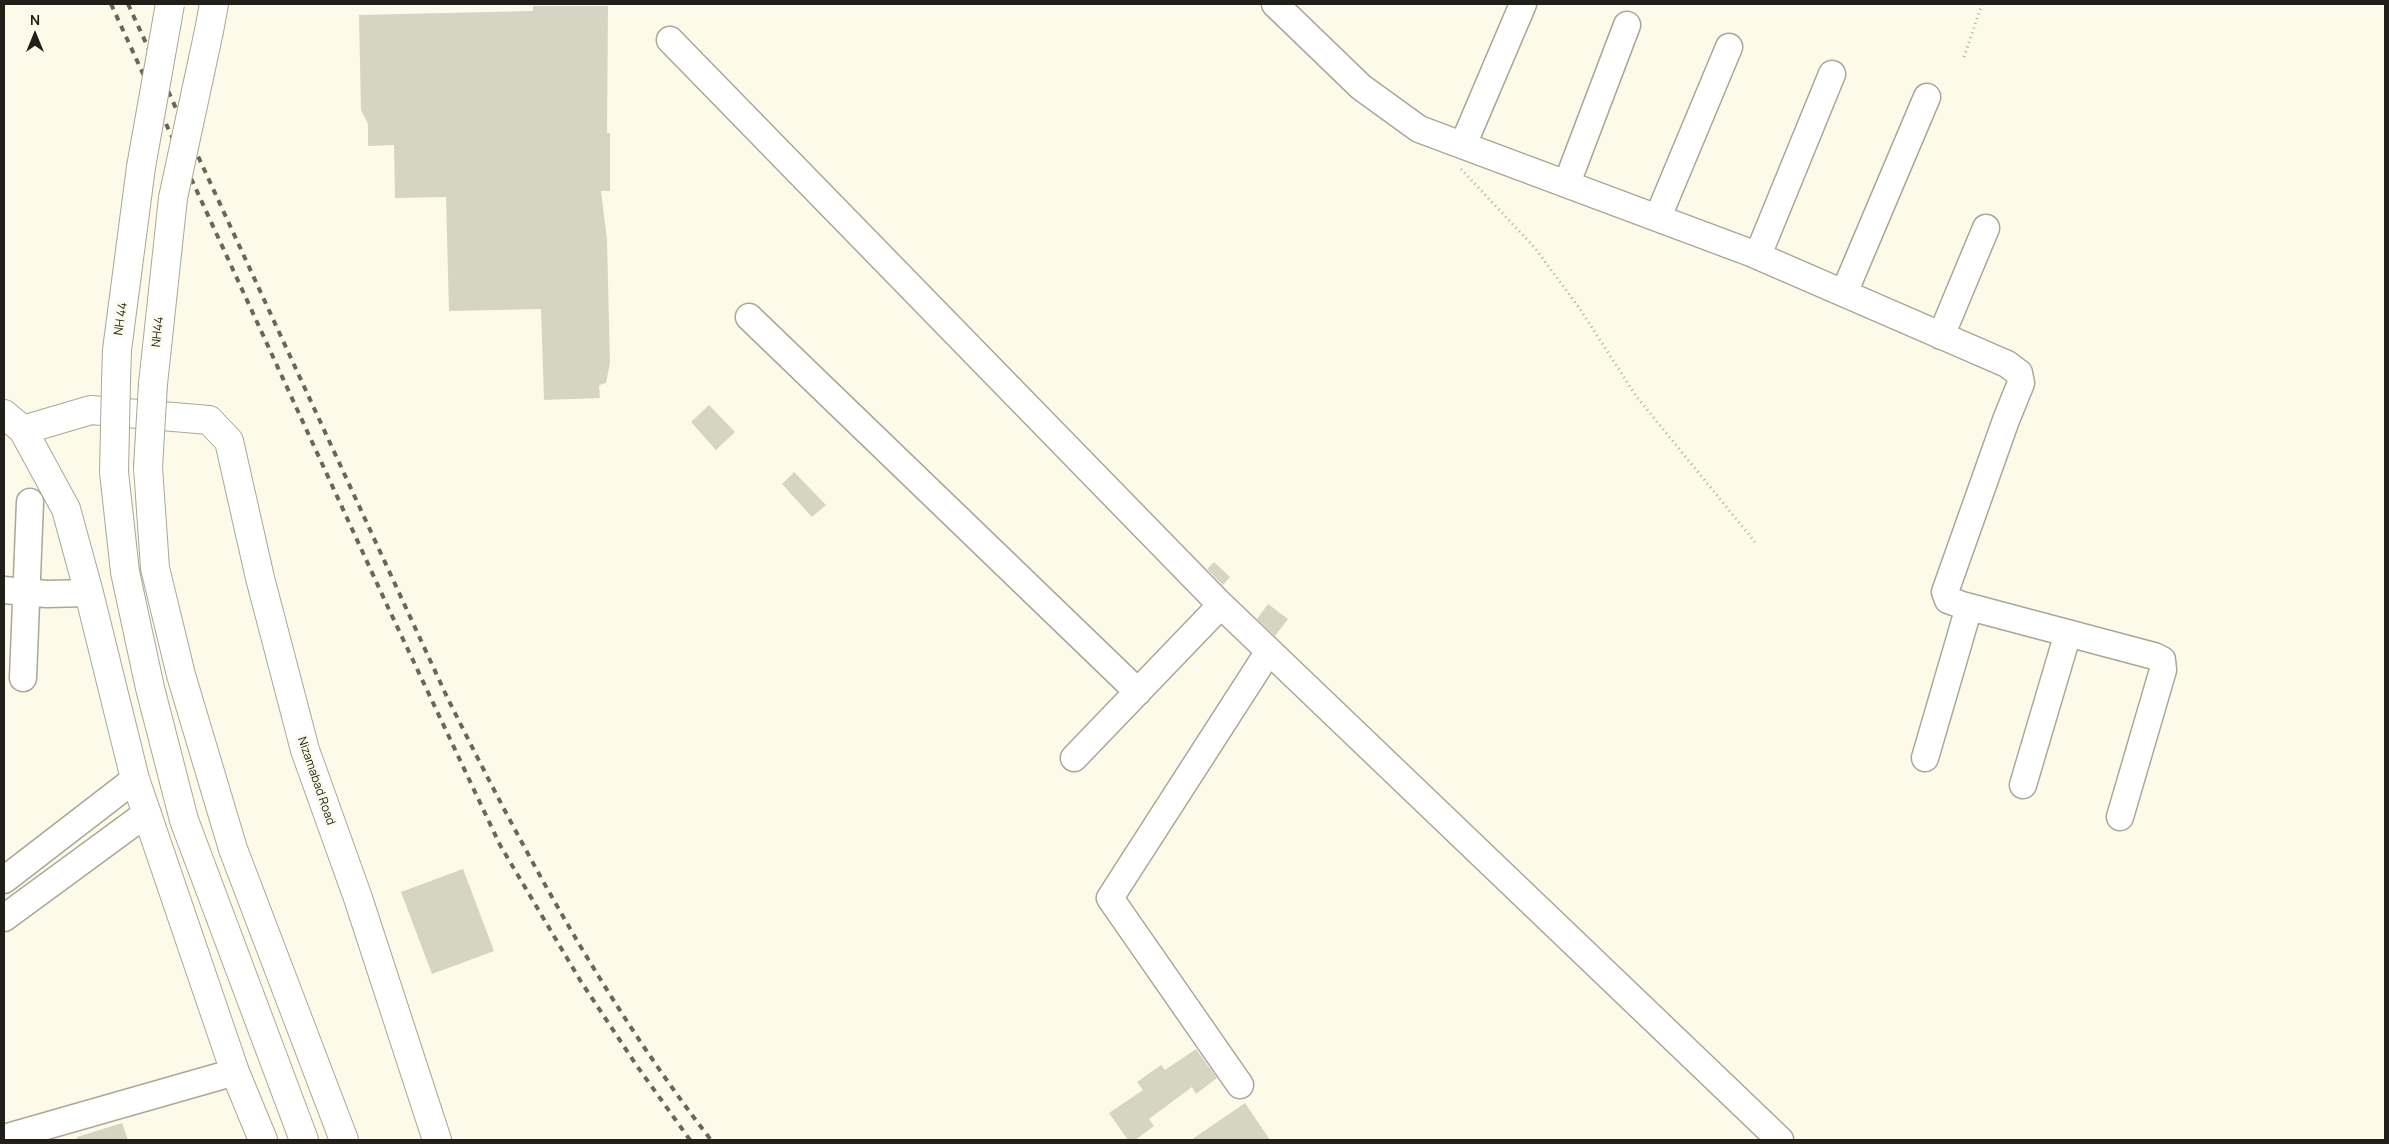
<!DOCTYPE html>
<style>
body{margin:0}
#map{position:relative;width:2389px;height:1144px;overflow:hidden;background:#fdfae9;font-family:Manrope,sans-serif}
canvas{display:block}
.frame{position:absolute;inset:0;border:5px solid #201f19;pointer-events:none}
.north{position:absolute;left:10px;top:10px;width:50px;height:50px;-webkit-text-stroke:4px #fdfae9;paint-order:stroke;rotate:0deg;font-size:14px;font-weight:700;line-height:20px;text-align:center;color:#201f19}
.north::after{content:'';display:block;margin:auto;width:18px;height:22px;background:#201f19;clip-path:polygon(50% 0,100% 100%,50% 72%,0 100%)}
</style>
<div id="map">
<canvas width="2389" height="1144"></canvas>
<div class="frame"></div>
<div class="north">N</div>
</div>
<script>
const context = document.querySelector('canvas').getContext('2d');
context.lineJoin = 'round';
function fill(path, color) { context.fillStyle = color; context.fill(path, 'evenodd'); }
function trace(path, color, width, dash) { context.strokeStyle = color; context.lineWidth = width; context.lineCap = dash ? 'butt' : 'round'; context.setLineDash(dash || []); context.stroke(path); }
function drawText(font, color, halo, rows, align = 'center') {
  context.font = font + ' Manrope,sans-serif'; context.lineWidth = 5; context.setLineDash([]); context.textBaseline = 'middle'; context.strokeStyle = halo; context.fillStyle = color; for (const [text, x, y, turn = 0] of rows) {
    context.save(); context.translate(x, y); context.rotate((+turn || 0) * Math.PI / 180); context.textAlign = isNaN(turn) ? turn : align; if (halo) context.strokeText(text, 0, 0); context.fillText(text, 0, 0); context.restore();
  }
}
fill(new Path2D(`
 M533,6H608L607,133H610V191H601L607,240L610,363L606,383L599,385L600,398L544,400L541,309L449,311L446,197L395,198L394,145L368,146V124L361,110L359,15L533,11Z
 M709,405L735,432L716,450L691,422Z
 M794,472L826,505L812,517L782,484Z
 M1214,562L1230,577L1223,585L1207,569Z
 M1268,604L1288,619L1275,636L1257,619Z
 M463,869L494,951L432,974L401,892Z
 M1196,1049L1217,1078L1196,1094L1192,1087L1149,1119L1154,1126L1135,1140H1128L1109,1113L1143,1090L1137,1082L1161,1065L1165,1070Z
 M1245,1103L1270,1140H1191Z
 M122,1123L128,1140H77V1137Z`), '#d6d4c3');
const minor = new Path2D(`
 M1275,4L1361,87L1419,129L1751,253L2007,364L2019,373L2021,383L2006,420L1945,592L1948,600L1962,605L2154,656L2162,660L2163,670L2120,817
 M670,40L1221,605L1780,1140
 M1463,145L1523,4
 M1567,183L1627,25
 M1658,217L1729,47
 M1758,255L1832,74
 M1844,293L1927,97
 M749,317L1138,692
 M1941,336L1986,228
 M4,590L47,594L89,593
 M23,678L30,502
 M1074,758L1221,605
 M1925,758L1969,607
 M2023,785L2068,633
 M4,880L135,779
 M4,918L147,813
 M1240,1085L1110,898L1269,651
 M4,1138L235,1072`);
const major = new Path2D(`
 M4,414L23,430L66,509L89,593L135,779L235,1072L263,1140
 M23,430L91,410L209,420L229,441L260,578L305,750L358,898L437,1140`);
const highway = new Path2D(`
 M209,31L214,4
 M116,382L117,350L141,167
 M153,384L173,198
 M148,467L155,568L181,675L233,849L344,1140
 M114,472L125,572L150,688L184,820L304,1140`);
trace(minor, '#aaa797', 29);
trace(major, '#aaa797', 30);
trace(highway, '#aaa797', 30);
trace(new Path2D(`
 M1964,57L1982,4
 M1461,169L1535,248L1580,309L1636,396L1755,542`), '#afac9f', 3, [1, 4]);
trace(minor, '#fff', 26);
trace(major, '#fff', 28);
trace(highway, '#fff', 28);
trace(new Path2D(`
 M111,4L386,603L500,845L580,980L637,1066L690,1140
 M128,4L447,697C524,852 605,1003 711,1140`), '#69675d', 4, [6, 6]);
const highwayBridge = new Path2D(`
 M141,167L170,4
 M173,198L209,31
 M148,467L153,384
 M114,472L116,382`);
trace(highwayBridge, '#aaa797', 30, []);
trace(highwayBridge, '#fff', 28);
drawText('12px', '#201f19', '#fdfae9', [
 ["NH 44",121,319,-82],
 ["NH44",158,332,-84],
 ["Nizamabad Road",316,781,71]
]);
</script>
